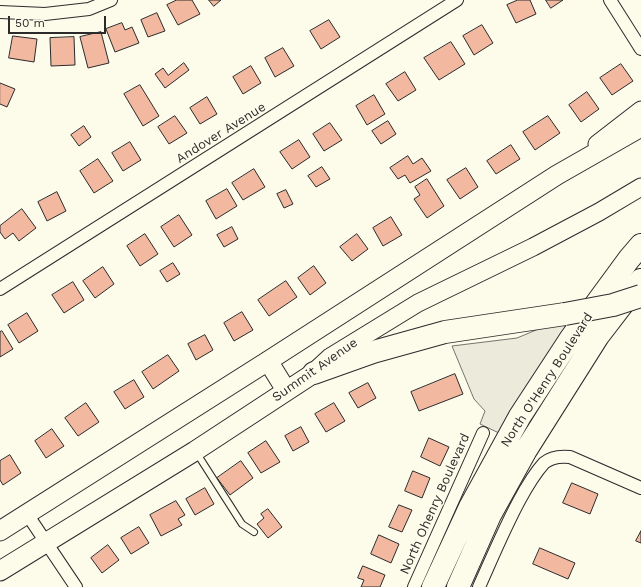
<!DOCTYPE html>
<style>
body{margin:0}
#map{position:relative;width:641px;height:587px;overflow:hidden;background:#fdfbea;font-family:"Work Sans",sans-serif}
canvas{display:block}
.scale{position:absolute;left:8px;top:16px;width:98px;height:18px;box-sizing:border-box;border:2px solid #2b2b2b;border-top:0;padding-left:5px;font-size:12px;line-height:14px;white-space:nowrap;color:#2b2b2b;-webkit-text-stroke:3px #fdfbea;paint-order:stroke}
</style>
<div id="map">
<canvas width="641" height="587"></canvas>
<div class="scale">50 m</div>
</div>
<script>
const context = document.querySelector('canvas').getContext('2d');
context.lineJoin = 'round';
function fill(path, color) { context.fillStyle = color; context.fill(path, 'evenodd'); }
function trace(path, color, width, dash) { context.strokeStyle = color; context.lineWidth = width; context.lineCap = dash ? 'butt' : 'round'; context.setLineDash(dash || []); context.stroke(path); }
function drawText(font, color, halo, rows, align = 'center') {
  context.font = font + ' "Work Sans",sans-serif'; context.lineWidth = 3; context.setLineDash([]); context.textBaseline = 'middle'; context.strokeStyle = halo; context.fillStyle = color; for (const [text, x, y, turn = 0] of rows) {
    context.save(); context.translate(x, y); context.rotate((+turn || 0) * Math.PI / 180); context.textAlign = isNaN(turn) ? turn : align; if (halo) context.strokeText(text, 0, 0); context.fillText(text, 0, 0); context.restore();
  }
}
const green = new Path2D(`
 M569,324L499,433L480,424L485,411L474,399L452,346L517,338L541,328Z`);
fill(green, '#ecebdb');
trace(green, '#74746e', 1);
const building = new Path2D(`
 M177,0H192L200,14L178,25L167,5Z
 M209,0H221L214,6Z
 M518,0H530L536,14L516,23L507,5Z
 M546,0H563L551,8Z
 M157,13L165,31L148,37L141,20Z
 M329,20L340,37L321,49L310,31Z
 M122,23L125,30L132,27L139,43L115,52L106,29Z
 M482,25L493,43L474,55L463,36Z
 M101,32L109,63L88,68L80,37Z
 M13,36L37,39L34,62L9,58Z
 M74,37L75,65L51,66L50,38Z
 M451,42L465,64L439,80L424,58Z
 M283,48L294,66L275,77L265,58Z
 M184,63L189,70L165,88L155,74L163,68L168,75Z
 M621,64L633,81L612,95L600,78Z
 M251,66L261,83L243,94L233,77Z
 M405,72L416,90L398,101L386,84Z
 M0,83L15,89L7,107L0,104Z
 M140,85L159,116L143,126L124,94Z
 M587,92L599,109L581,122L569,105Z
 M374,95L385,114L367,125L356,106Z
 M207,97L217,114L200,124L190,108Z
 M175,116L187,133L169,144L158,127Z
 M548,116L560,133L535,150L523,132Z
 M388,121L396,134L381,144L372,131Z
 M330,123L342,140L324,151L313,134Z
 M84,126L91,137L79,146L71,135Z
 M299,140L310,157L292,169L280,152Z
 M130,142L141,160L123,171L112,153Z
 M511,145L520,159L496,174L487,161Z
 M408,156L413,164L422,158L431,171L410,183L405,175L398,179L390,168Z
 M98,159L113,181L94,193L80,171Z
 M322,167L330,179L316,187L308,176Z
 M466,168L478,187L460,199L447,180Z
 M254,169L265,187L243,200L232,183Z
 M427,179L444,206L427,218L414,199L420,195L415,187Z
 M227,189L237,206L216,219L206,201Z
 M286,190L293,204L284,208L277,194Z
 M57,192L66,211L47,221L38,202Z
 M22,209L36,228L19,241L13,233L5,239L0,232V226Z
 M179,215L192,235L174,247L161,227Z
 M391,217L402,235L383,246L373,228Z
 M232,227L238,239L224,247L217,235Z
 M145,234L158,254L140,266L127,246Z
 M357,234L368,249L352,261L340,247Z
 M173,263L180,274L167,282L160,271Z
 M314,266L326,283L310,295L298,278Z
 M103,267L114,284L95,298L83,281Z
 M286,281L297,297L269,316L258,300Z
 M73,282L84,300L64,313L52,295Z
 M242,312L253,330L234,341L224,323Z
 M27,313L38,331L19,343L8,325Z
 M2,331L13,349L0,357V332Z
 M205,335L213,350L196,360L188,344Z
 M168,355L179,371L153,389L142,372Z
 M455,374L463,394L419,411L411,392Z
 M134,380L144,397L125,409L114,392Z
 M368,383L376,398L358,408L349,393Z
 M86,403L99,422L78,436L65,418Z
 M334,403L345,421L326,432L315,414Z
 M301,427L309,442L293,451L285,436Z
 M52,429L64,446L46,458L35,441Z
 M429,438L449,447L440,466L421,457Z
 M266,441L280,462L261,473L248,453Z
 M10,455L21,473L3,485L0,480V461Z
 M241,461L253,478L230,495L217,478Z
 M413,471L430,478L422,498L405,491Z
 M572,483L598,494L590,514L563,503Z
 M205,488L214,504L195,515L186,499Z
 M176,501L185,515L178,519L182,525L161,536L150,515Z
 M399,505L412,510L402,532L389,527Z
 M268,509L282,527L268,538L257,524L264,518L261,514Z
 M139,527L149,543L131,554L121,538Z
 M641,531V543L636,541Z
 M379,535L399,544L391,563L371,554Z
 M108,545L119,560L102,573L91,558Z
 M540,548L575,563L568,579L533,564Z
 M363,566L385,575L380,587H361L364,580L358,578Z`);
fill(building, '#f2b8a0');
trace(building, '#2b2b2b', 1);
const service = new Path2D(`
 M196,452L242,524L254,532`);
const minor = new Path2D(`
 M610,0L641,49
 M0,12L45,14L89,9L111,0
 M0,289L457,0
 M27,514L76,587
 M414,587L483,433
 M479,587C492,558 504,529 519,501C526,488 534,474 544,463C551,457 561,456 570,457L641,488`);
const secondary = new Path2D(`
 M597,144L641,110
 M318,368L330,357L418,303L533,247L599,212L641,187`);
const primary = new Path2D(`
 M268,361L286,390
 M0,531L268,361L557,175L641,127
 M0,571L195,451L314,373`);
const motorway = new Path2D(`
 M314,373L373,352L445,332L565,314
 M433,587L470,507L520,416L571,338L629,259L641,245
 M458,587L490,515L526,450L598,336L641,280`);
trace(service, '#2b2b2b', 8);
trace(minor, '#2b2b2b', 14);
trace(secondary, '#2b2b2b', 19);
trace(primary, '#2b2b2b', 21);
trace(motorway, '#2b2b2b', 24);
trace(service, '#fdfbea', 6);
trace(minor, '#fdfbea', 12);
trace(secondary, '#fdfbea', 17);
trace(primary, '#fdfbea', 19);
trace(motorway, '#fdfbea', 22);
const motorwayBridge = new Path2D(`
 M565,314L613,305L641,296`);
trace(motorwayBridge, '#2b2b2b', 24, []);
trace(motorwayBridge, '#fdfbea', 22);
drawText('13px', '#2b2b2b', '#fdfbea', [
 ["Andover Avenue",221,133,-32],
 ["Summit Avenue",315,370,-35],
 ["North O'Henry Boulevard",547,380,-57],
 ["North Ohenry Boulevard",435,504,-66]
]);
</script>
